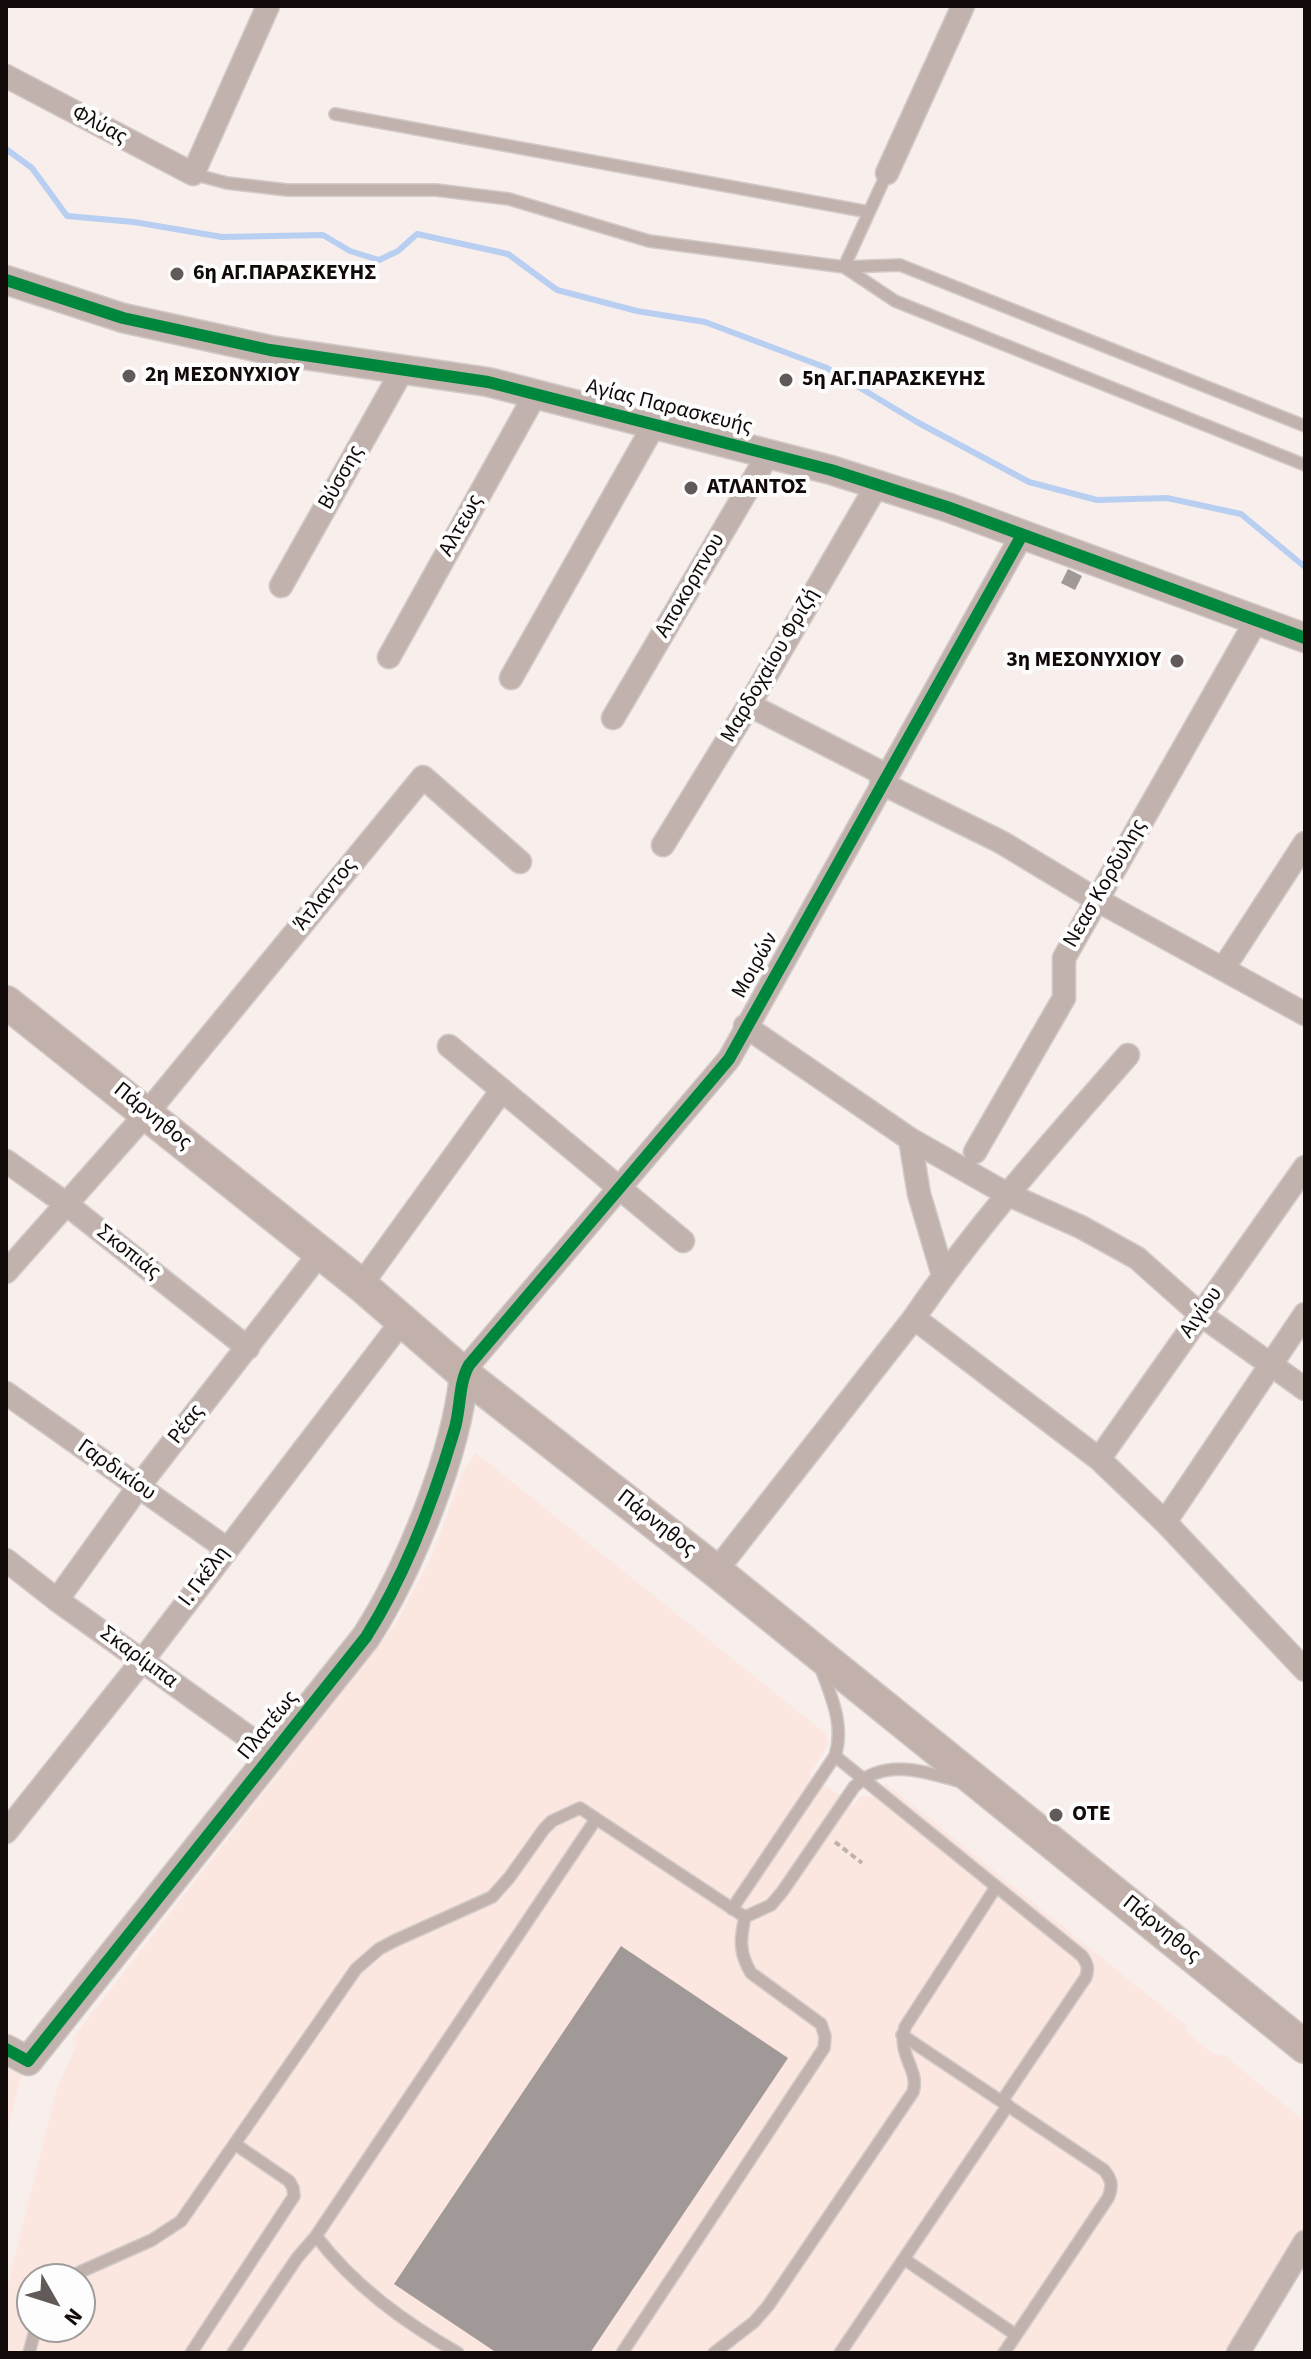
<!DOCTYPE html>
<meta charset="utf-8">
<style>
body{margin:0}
#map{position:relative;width:1311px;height:2359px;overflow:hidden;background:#f8eeec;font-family:"Source Sans 3",sans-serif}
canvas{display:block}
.frame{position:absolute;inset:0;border:8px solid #110a08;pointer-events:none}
.north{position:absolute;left:16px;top:2263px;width:80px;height:80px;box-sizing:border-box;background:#fdfdfd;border:2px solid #9f9c9b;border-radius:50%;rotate:129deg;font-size:22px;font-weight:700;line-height:32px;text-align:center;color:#110a08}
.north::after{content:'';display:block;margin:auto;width:28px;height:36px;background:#625a58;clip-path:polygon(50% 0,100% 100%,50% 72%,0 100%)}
</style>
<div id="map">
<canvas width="1311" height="2359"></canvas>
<div class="frame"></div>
<div class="north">N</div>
</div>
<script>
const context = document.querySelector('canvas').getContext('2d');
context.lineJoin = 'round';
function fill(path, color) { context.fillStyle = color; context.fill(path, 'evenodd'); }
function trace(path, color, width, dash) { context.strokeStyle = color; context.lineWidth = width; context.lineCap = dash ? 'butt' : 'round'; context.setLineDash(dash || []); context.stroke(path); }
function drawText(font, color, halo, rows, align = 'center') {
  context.font = font + ' "Source Sans 3",sans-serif'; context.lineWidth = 8; context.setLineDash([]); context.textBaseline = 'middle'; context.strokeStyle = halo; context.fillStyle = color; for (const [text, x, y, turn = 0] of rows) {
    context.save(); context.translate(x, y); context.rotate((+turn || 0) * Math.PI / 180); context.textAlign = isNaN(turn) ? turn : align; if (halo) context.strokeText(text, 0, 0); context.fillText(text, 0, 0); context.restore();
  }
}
fill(new Path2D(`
 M476,1453L825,1733L828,1745L809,1775L854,1805L861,1796L874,1797L885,1783L1185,2025L1187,2033L1216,2056L1223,2054L1305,2122V2240L1232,2353H6V2291L56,2091L77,2044L72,2039L396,1623L431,1558L464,1470ZM32,2279H80V2327H32Z
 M6,2068L21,2076L6,2137Z`), '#fbe6e0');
trace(new Path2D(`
 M6,149L32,168L67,216L134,222L222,237L323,235L350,251L379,260L398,251L417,234L508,254L557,290L637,311L705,322L827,368L917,422L1029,482L1097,500L1167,498L1241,514L1305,567`), '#b8cff2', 6);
fill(new Path2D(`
 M1068,569L1082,576L1075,590L1061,583Z
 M621,1946L788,2058L590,2353H497L394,2284Z`), '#a19997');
const service = new Path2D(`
 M335,114L869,212
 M193,174L227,183L287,190H436L509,199L649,241L844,267L900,265L1305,426
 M844,267L895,301L1305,465
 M844,267L887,173
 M835,1756L1082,1956C1087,1963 1089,1968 1086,1977L1002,2101
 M732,1909L835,1756C845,1725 831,1696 820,1666
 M745,1917L771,1905L782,1892L854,1787C883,1758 923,1771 958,1781
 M902,2035L1104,2170C1112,2180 1113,2186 1108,2198L1004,2353
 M316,2236C354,2286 404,2322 458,2353
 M904,2259L1016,2335
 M70,2279L80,2272L152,2240L181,2221L356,1969L379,1949L394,1941L492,1897L509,1878L544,1829L552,1821L580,1808L745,1917
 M29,2353L36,2327
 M191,2353L294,2196L293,2188L289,2181L235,2144
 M233,2353L297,2258L316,2236L596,1819
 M622,2353L824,2048L825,2036L821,2024L751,1973C739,1953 740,1939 745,1917
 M714,2353L754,2322L768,2306L913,2092C920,2069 897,2057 905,2027L996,1887
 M840,2353L1008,2105`);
const minor = new Path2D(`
 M6,76L193,174L268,6
 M887,173L963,6
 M281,586L403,369
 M389,657L535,395
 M511,678L654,425
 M749,705L886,775
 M613,718L769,453
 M881,783L1001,842L1097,900L1305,1014
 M663,845L749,705L877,485
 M1223,969L1305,843
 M745,1026L910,1139L919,1194L943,1275
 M449,1046L683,1241
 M910,1139L1007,1194L1081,1227L1137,1258L1201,1315L1305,1389
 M975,1152L1064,998V958L1256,621
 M6,1161L65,1203L248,1348
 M6,1272L147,1113L423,777L520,862
 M361,1285L502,1090
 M914,1318L1099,1459L1165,1522L1305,1670
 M464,1374L472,1361L729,1059L1022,535
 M6,1393L227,1549
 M1099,1459L1305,1167
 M1165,1522L1305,1314
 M6,1560L57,1600L272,1754
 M716,1571L914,1318C978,1224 1054,1140 1128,1055
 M57,1600L139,1486L320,1253
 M6,1832L142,1661L403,1320
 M1238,2353L1305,2242`);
const tertiary = new Path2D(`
 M6,280L123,318L270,350L488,382L831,470L947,507L1305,638
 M6,2049L28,2061L366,1637C409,1570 457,1453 464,1374`);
const secondary = new Path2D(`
 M6,1002L361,1285L464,1374L716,1571L1305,2047`);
trace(service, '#d2cac8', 14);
trace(minor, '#d2cac8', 25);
trace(tertiary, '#d2cac8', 31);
trace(secondary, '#d2cac8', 35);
trace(new Path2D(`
 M835,1842L862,1863`), '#bdb1ae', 4, [6, 4]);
trace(service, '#c2b2ad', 11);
trace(minor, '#c2b2ad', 22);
trace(tertiary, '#c2b2ad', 28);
trace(secondary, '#c2b0ab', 32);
trace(new Path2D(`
 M6,280L123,318L270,350L488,382L831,470L947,507L1305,638
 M6,2049L28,2061L366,1637C406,1574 433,1502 454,1431C461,1410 458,1384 469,1365L729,1059L1022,535`), '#00873e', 12);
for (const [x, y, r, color] of [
 [177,274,8,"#625a58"],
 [129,376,8,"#625a58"],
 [786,380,8,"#625a58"],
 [691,488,8,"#625a58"],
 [1177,661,8,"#625a58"],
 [1056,1815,8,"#625a58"]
]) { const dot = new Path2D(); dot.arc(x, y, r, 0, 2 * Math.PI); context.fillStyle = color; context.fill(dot); trace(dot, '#fdfdfd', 3); }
drawText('22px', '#110a08', '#fdfdfd', [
 ["Φλύας",99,126,28],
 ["Αγίας Παρασκευής",669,408,14],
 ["Βύσσης",342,478,-61],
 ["Αλτεως",462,526,-61],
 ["Αποκορπνου",691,586,-60],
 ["Μαρδοχαίου Φριζή",771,666,-60],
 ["Νεασ Κορδυλης",1106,884,-60],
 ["Άτλαντος",326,895,-51],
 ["Μοιρών",756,966,-61],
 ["Πάρνηθος",152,1117,39],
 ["Σκοπιάς",128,1253,38],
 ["Αιγίου",1202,1313,-55],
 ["Ρέας",187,1425,-52],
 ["Γαρδικίου",116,1471,35],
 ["Πάρνηθος",656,1524,38],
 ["Ι. Γκέλη",205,1577,-53],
 ["Σκαρίμπα",138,1658,36],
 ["Πλατέως",269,1726,-51],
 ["Πάρνηθος",1161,1930,39]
]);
drawText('bold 22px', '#110a08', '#fdfdfd', [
 ["6η ΑΓ.ΠΑΡΑΣΚΕΥΗΣ",193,274],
 ["2η ΜΕΣΟΝΥΧΙΟΥ",145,376],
 ["5η ΑΓ.ΠΑΡΑΣΚΕΥΗΣ",802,380],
 ["ΑΤΛΑΝΤΟΣ",707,488],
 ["3η ΜΕΣΟΝΥΧΙΟΥ",1161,661,"right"],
 ["ΟΤΕ",1072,1815]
], 'left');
</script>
